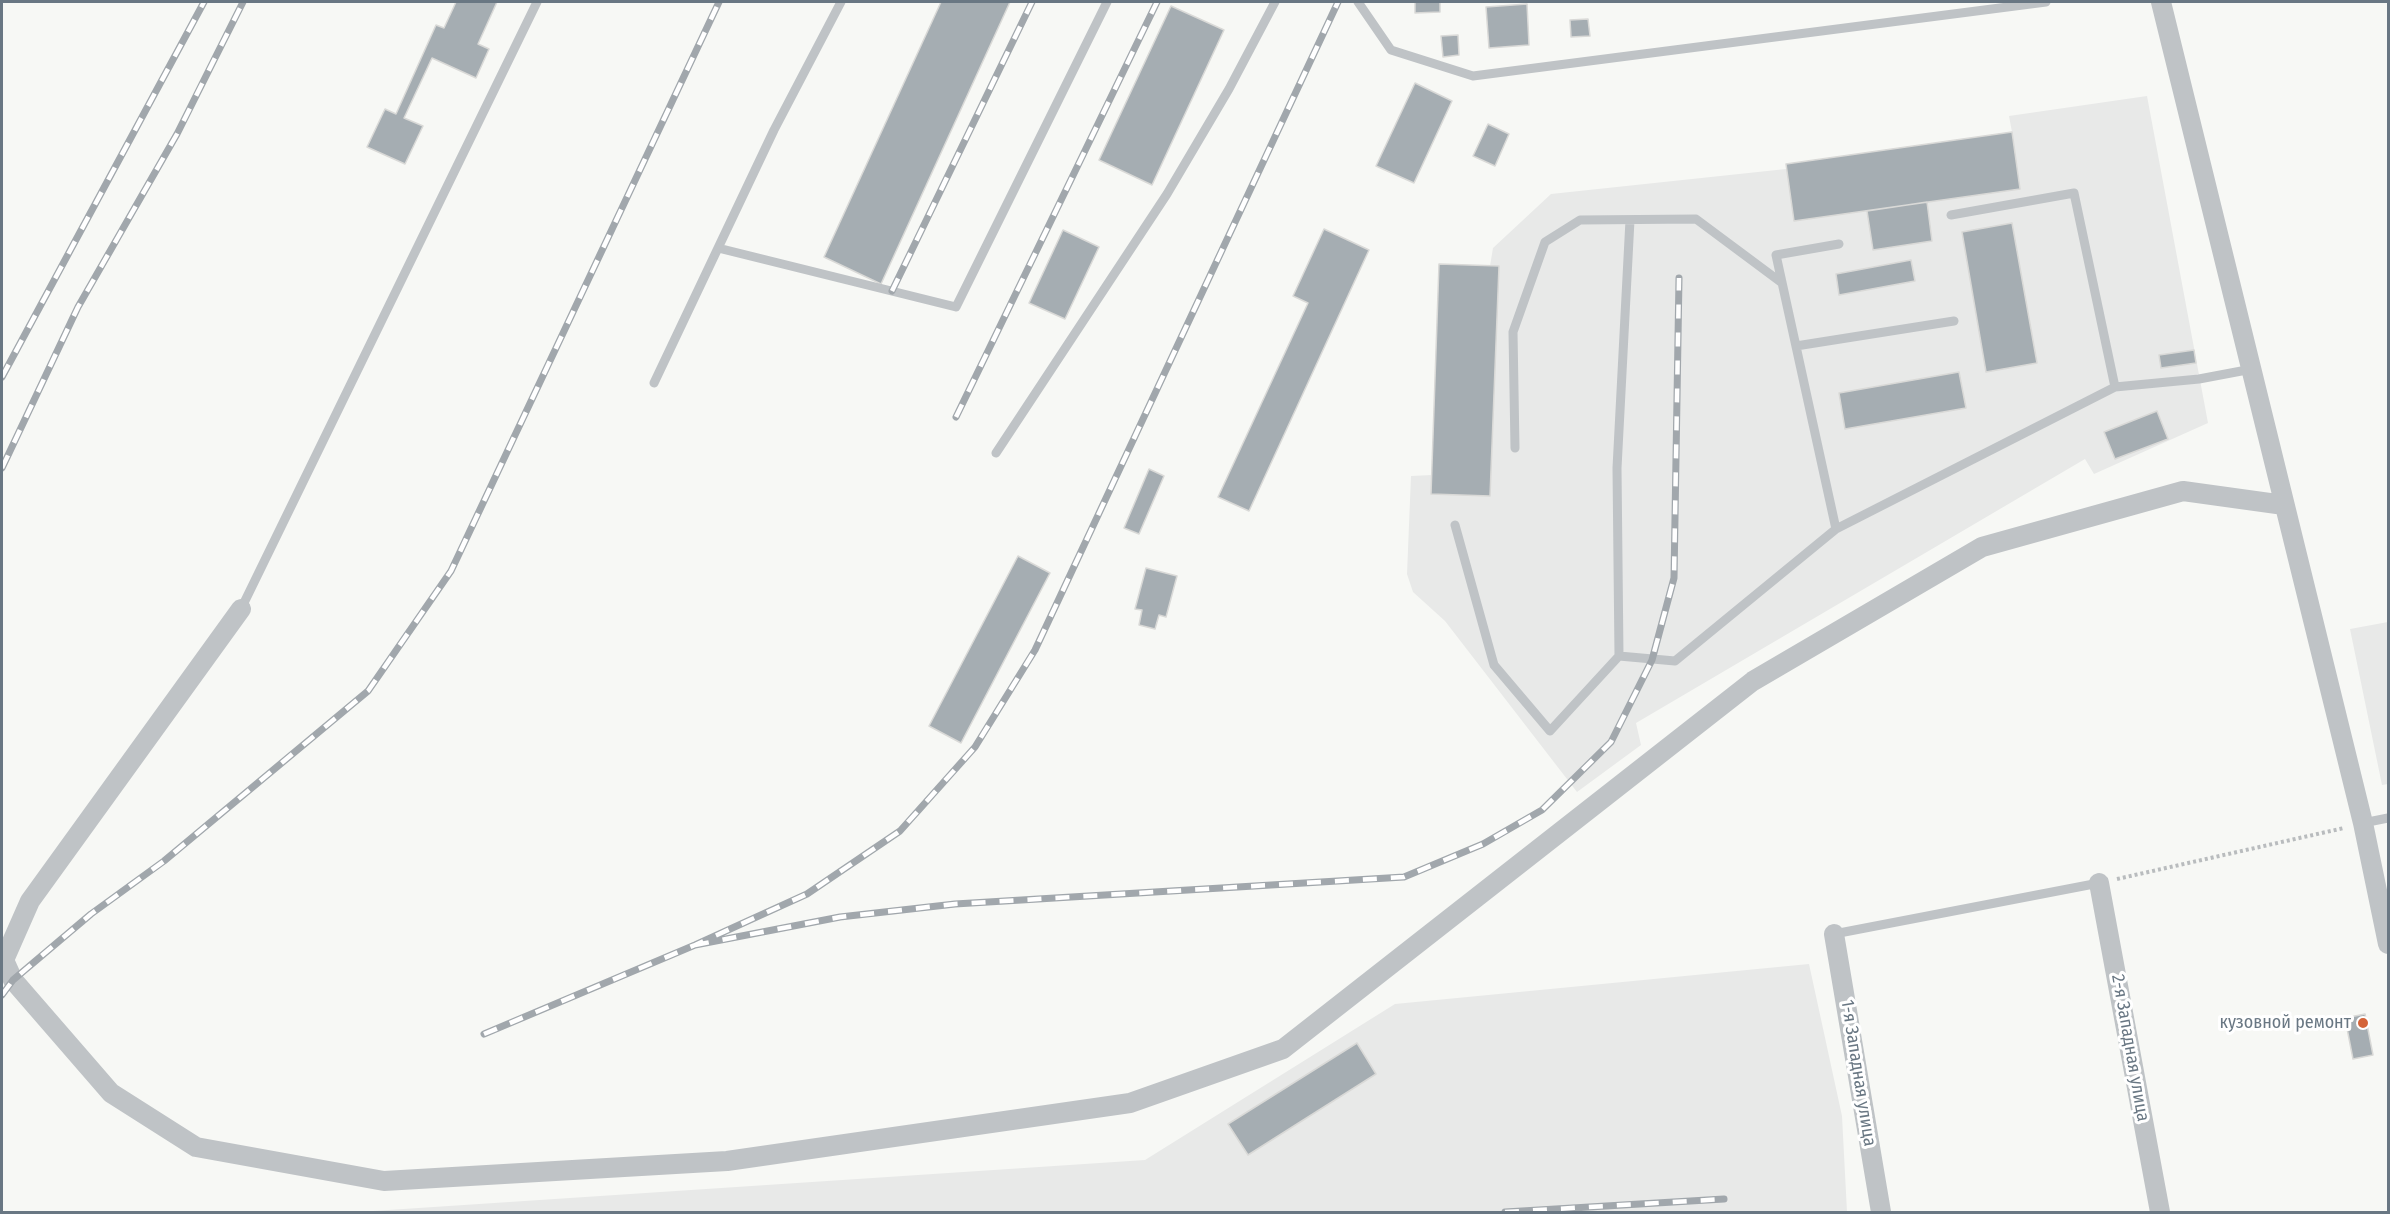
<!DOCTYPE html>
<meta charset="utf-8">
<style>
body{margin:0}
#map{position:relative;width:2390px;height:1214px;overflow:hidden;background:#f7f8f5;font-family:"Fira Sans Condensed",sans-serif}
canvas{display:block}
.frame{position:absolute;inset:0;border:3px solid #697783;pointer-events:none}
</style>
<div id="map">
<canvas width="2390" height="1214"></canvas>
<div class="frame"></div>
</div>
<script>
const context = document.querySelector('canvas').getContext('2d');
context.lineJoin = 'round';
function fill(path, color) { context.fillStyle = color; context.fill(path, 'evenodd'); }
function trace(path, color, width, dash) { context.strokeStyle = color; context.lineWidth = width; context.lineCap = dash ? 'butt' : 'round'; context.setLineDash(dash || []); context.stroke(path); }
function drawText(font, color, halo, rows, align = 'center') {
  context.font = font + ' "Fira Sans Condensed",sans-serif'; context.lineWidth = 6; context.setLineDash([]); context.textBaseline = 'middle'; context.strokeStyle = halo; context.fillStyle = color; for (const [text, x, y, turn = 0] of rows) {
    context.save(); context.translate(x, y); context.rotate((+turn || 0) * Math.PI / 180); context.textAlign = isNaN(turn) ? turn : align; if (halo) context.strokeText(text, 0, 0); context.fillText(text, 0, 0); context.restore();
  }
}
fill(new Path2D(`
 M2147,96L2208,423L2094,474L2085,459L1636,723L1641,745L1577,792L1445,621L1413,592L1407,574L1411,476L1432,475L1439,264L1490,266L1493,248L1551,194L1786,169V164L2012,132L2009,116Z
 M2388,622V784L2382,785L2350,629Z
 M1809,964L1842,1116L1847,1212H358L1145,1160L1395,1004Z`), '#e8e9e8');
const building = new Path2D(`
 M456,2H497L478,44L489,49L476,78L432,58L404,118L423,126L405,164L367,147L385,109L396,114L436,25L444,28Z
 M941,2H1010L881,284L824,257Z
 M1415,2H1440V12L1415,13Z
 M1527,4L1529,45L1489,48L1486,7Z
 M1171,6L1224,30L1152,185L1099,160Z
 M1588,19L1590,36L1571,37L1570,20Z
 M1458,35L1459,55L1443,57L1441,36Z
 M1415,83L1452,101L1414,183L1376,166Z
 M1488,124L1509,134L1495,166L1473,156Z
 M2012,132L2020,189L1794,221L1786,164Z
 M1927,202L1932,241L1873,250L1867,211Z
 M2012,223L2037,363L1986,372L1962,232Z
 M1324,229L1369,250L1249,511L1218,497L1308,303L1293,296Z
 M1063,230L1099,247L1065,319L1029,303Z
 M1911,260L1915,281L1839,295L1836,274Z
 M1439,264L1499,266L1490,496L1431,494Z
 M2194,350L2196,363L2161,368L2159,355Z
 M1959,372L1966,408L1845,429L1839,393Z
 M2157,411L2168,439L2115,459L2104,432Z
 M1149,469L1164,476L1139,534L1124,528Z
 M1018,556L1050,573L961,743L929,726Z
 M1146,568L1177,576L1166,617L1159,615L1155,629L1139,625L1142,610L1135,609Z
 M2365,1014L2373,1055L2353,1059L2345,1018Z
 M1357,1043L1376,1074L1248,1155L1228,1124Z`);
fill(building, '#a5adb2');
trace(building, '#d9d9d7', 1.5);
trace(new Path2D(`
 M2117,879L2344,828`), '#b9bcbe', 4, [3, 3]);
trace(new Path2D(`
 M1358,2L1391,50L1473,76L2046,2
 M1951,215L2074,193L2115,387
 M718,248L956,307L1107,2
 M1796,346L1954,321
 M654,383L774,130L841,2
 M1515,448L1513,332L1545,242L1580,220L1696,219L1782,283
 M996,453L1167,194L1229,89L1275,2
 M1455,525L1494,665L1550,731L1619,656L1617,468L1630,220
 M1836,529L1776,255L1839,244
 M241,609L537,2
 M1619,656L1675,661L1836,529L2115,387L2199,379L2252,369
 M2363,823L2388,818
 M1834,934L2099,883`), '#bfc3c6', 9);
trace(new Path2D(`
 M2161,2L2363,823L2388,944
 M241,609L30,901L4,960L13,980L111,1093L196,1147L384,1181L727,1161L1130,1103L1283,1049L1753,681L1982,547L2183,491L2284,505
 M2099,883L2160,1212
 M1834,934L1881,1212`), '#bfc3c6', 20);
const rail = new Path2D(`
 M892,291L1032,2
 M2,377L204,2
 M956,417L1157,2
 M2,468L78,307L177,134L243,2
 M695,945L840,917L955,904L1404,877L1483,844L1542,810L1611,742L1652,660L1674,578L1679,278
 M2,995L13,980L91,914L164,861L368,691L451,571L719,2
 M484,1034L695,945L807,894L900,831L975,747L1035,650L1338,2
 M1505,1212L1724,1199`);
trace(rail, '#a1a7ac', 7);
trace(rail, '#fff', 4.5, [14]);
for (const [x, y, r, color] of [
 [2363,1023,6,"#d46439"]
]) { const dot = new Path2D(); dot.arc(x, y, r, 0, 2 * Math.PI); context.fillStyle = color; context.fill(dot); trace(dot, '#fff', 2); }
drawText('18px', '#697783', '#fff', [
 ["кузовной ремонт",2351,1023]
], 'right');
drawText('18px', '#697783', '#fff', [
 ["2-я Западная улица",2130,1048,80],
 ["1-я Западная улица",1858,1073,81]
]);
</script>
